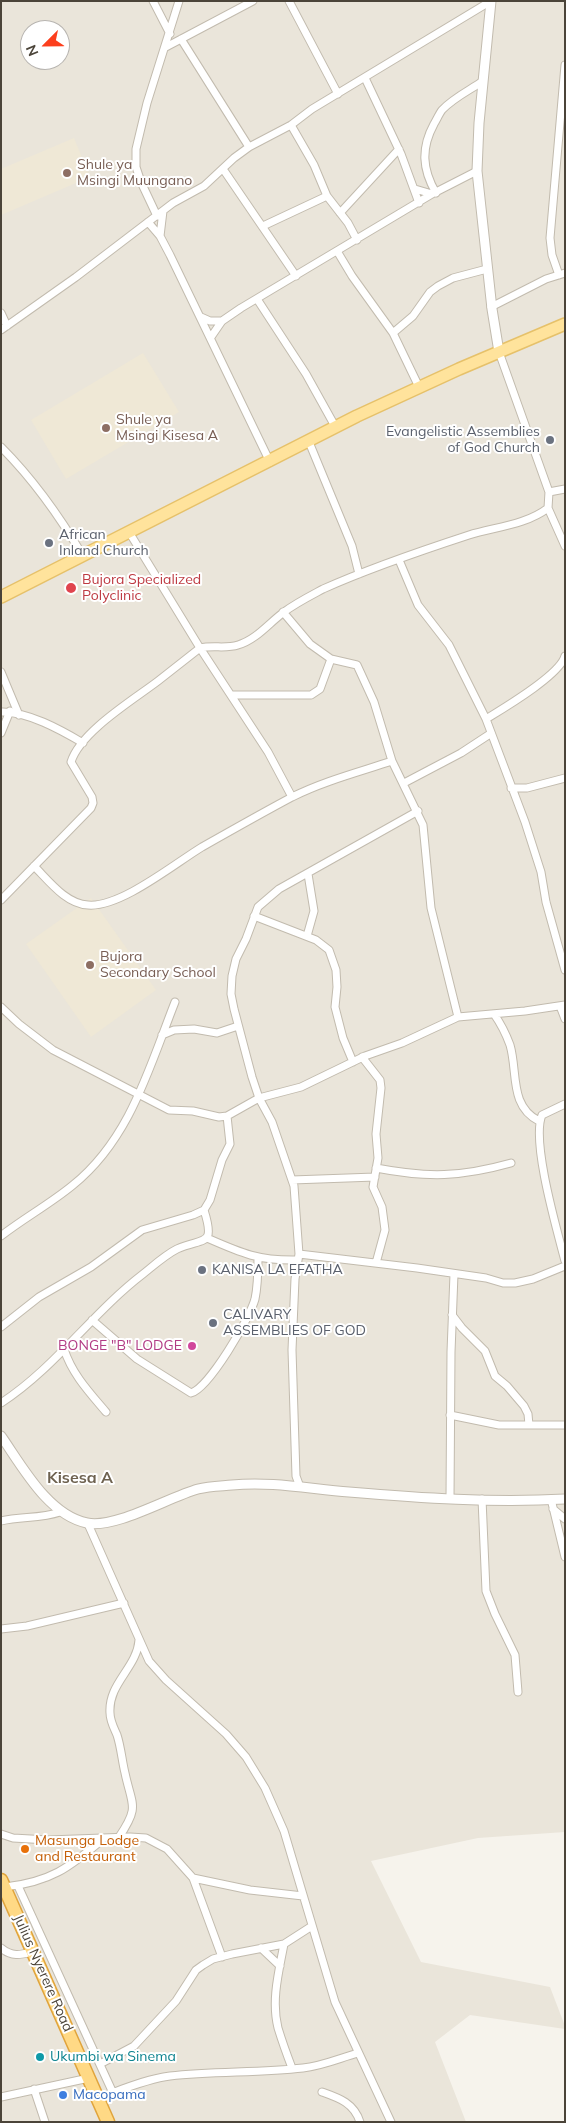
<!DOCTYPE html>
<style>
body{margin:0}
#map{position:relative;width:566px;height:2123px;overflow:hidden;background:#f6f3ec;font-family:Mulish,sans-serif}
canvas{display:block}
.frame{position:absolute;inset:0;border:2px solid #4b4439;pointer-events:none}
.north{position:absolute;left:20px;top:20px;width:50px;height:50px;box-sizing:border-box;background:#fff;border:1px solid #b7b4b0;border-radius:50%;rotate:247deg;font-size:14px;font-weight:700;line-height:20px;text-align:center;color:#4b4439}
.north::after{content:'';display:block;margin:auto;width:18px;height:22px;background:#fc3f1d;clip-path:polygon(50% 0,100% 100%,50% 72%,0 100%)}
</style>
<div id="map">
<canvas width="566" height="2123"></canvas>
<div class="frame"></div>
<div class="north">N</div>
</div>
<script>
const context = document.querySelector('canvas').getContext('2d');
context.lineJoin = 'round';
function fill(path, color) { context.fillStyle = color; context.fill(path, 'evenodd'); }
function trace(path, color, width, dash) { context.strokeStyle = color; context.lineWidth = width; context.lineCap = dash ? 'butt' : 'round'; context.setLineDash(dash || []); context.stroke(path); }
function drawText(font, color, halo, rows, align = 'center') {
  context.font = font + ' Mulish,sans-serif'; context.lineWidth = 4; context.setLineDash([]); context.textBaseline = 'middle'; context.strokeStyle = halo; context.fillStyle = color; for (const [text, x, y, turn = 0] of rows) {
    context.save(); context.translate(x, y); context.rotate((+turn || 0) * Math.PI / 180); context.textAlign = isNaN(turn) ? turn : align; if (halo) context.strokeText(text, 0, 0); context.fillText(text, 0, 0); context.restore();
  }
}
fill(new Path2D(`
 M1,1H565V1832L478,1838L371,1861L421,1962L550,1987L565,2026V2029L470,2015L435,2042L466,2122H1ZM30,30H60V60H30Z`), '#eae5da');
fill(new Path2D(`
 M74,138L90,177L1,215V169Z
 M143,353L179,412L66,479L31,420Z
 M91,898L156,990L91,1037L26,944Z`), '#efe8d6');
const minor = new Path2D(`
 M153,1L170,34
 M289,1L338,94
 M181,39L249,147
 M166,47L253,1
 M365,78L401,154L419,203
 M291,125L314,165L327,196L348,223L357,240
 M223,169L296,276
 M415,189L432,194
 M436,193C422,169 421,148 434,124C437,119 439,114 442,110C453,98 470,90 483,81
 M340,213L399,149
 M157,216L141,182L136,167V149L147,103L179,1
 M148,222L160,236L170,255L270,462
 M263,226L327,196
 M160,236L163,211
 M337,251L352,276L393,333L419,387
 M559,275L552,255L550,238L565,65
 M257,299L306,374L336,428
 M491,307L546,279L565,273
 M1,313L7,326
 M201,317L210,321H222
 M1,330L76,277L173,203L204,186L234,158L249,147L291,125L312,109L491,1
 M393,333L413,316L430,292L438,286L453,278L487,269
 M211,337L222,321L241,308L432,194L477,171
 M309,442L352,546L359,574
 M1,447C33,479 60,517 83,556
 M549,492L565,489
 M548,508L565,546
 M129,532L200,648L268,752L292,797
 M399,560L418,605L449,645L486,719L525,822L541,872L546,902L565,970
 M283,612L310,644L331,659L357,665L374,702L392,761L423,825L431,908L458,1017
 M1,672L19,715
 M231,695H311L320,689L331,659
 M1,712C27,711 61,730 83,743
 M486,719C504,708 560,675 565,656
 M1,733L10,711
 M404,783L461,753L490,734
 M511,788H527L565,778
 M34,866C49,881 66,904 88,905C120,908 174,864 202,847C232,830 262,813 292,797C324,781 359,772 392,761
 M1,900L91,808L93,803L92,797L71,762C80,732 133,700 158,681C172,670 186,659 200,648C213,645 226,649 238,645C256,640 269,623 284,612C296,603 310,596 323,589C370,568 420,551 469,535C495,527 526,525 548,508L549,492L499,352
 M254,916L316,940L329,950L336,970L337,987L335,1007L343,1038L353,1062
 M307,936L314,911L308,874
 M560,1006L565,1019
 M1,1007L19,1024L53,1050L169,1110L193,1111L219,1117L227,1116L259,1098L301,1087L365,1056L402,1043L458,1017L525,1011L565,1005
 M494,1014C501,1024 506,1034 510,1045C518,1072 509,1106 539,1121
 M162,1035L174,1030L194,1029L217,1033L238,1026
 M362,1057L380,1080L381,1088L376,1134L378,1158L373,1187L382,1207L385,1230L376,1263
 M565,1104L542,1115C531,1141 557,1230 565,1261
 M376,1168C428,1178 461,1177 511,1163
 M292,1180L375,1177
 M1,1236C24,1218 50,1204 73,1185C130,1139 149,1068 175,1002
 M207,1238C241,1253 259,1261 298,1260
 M299,1254L417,1268L486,1278L503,1283H515L533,1279L565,1266
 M452,1315L462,1328L485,1351L495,1376L507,1386L524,1406L528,1414L529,1425
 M92,1320L137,1359L191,1393C209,1388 250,1318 255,1299C258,1285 258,1271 258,1257
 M1,1327L39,1297L91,1267L142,1230L193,1215L204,1210L210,1200L222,1160L230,1144L227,1116
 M64,1349C72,1374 89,1392 106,1412
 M1,1403C55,1368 92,1313 143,1274C153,1266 165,1255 177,1249C203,1237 216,1248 204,1210
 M450,1415L499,1425H565
 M300,1487L296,1476L292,1350L295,1279L299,1254L294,1186L272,1122L259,1098L252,1077L234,1009L231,994L232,976L236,959L246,939L258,907L279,889L418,811
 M450,1498L451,1352L454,1274
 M482,1499L486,1591L495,1614L515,1655L518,1692
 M551,1499L565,1557
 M553,1509L565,1519
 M1,1521C21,1516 40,1519 60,1512
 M88,1524L149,1661L166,1680L226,1734L246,1757L265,1788L284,1831L335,2002L391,2122
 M1,1629L27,1626L124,1603
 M1,1834L13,1838L48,1840L130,1837L146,1838L167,1849L193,1878L250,1890L303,1896
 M119,1837C140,1806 132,1806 125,1773C122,1761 121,1747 117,1735C114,1728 110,1721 110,1713C108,1683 137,1668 139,1640
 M193,1878L222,1957
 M18,1886L113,2093
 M5,1887C50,1882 69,1868 103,1839
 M284,1944C279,1971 271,2000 278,2028C282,2041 287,2055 292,2068
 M1,1948C12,1957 20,1955 32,1952
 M261,1948L280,1966
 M100,2064L134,2046L176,2001L196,1970L203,1965L213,1959L232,1954L284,1944L312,1926
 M34,2089L45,2122
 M322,2092C339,2098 354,2103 360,2122
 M1,2097L89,2078
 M98,2098C121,2090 146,2079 170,2076C214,2071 259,2073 303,2068C322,2066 340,2058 358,2053`);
const tertiary = new Path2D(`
 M491,1L479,123L477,171L492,309L499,352
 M1,1436C22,1466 48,1515 87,1523C115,1529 169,1497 198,1489C209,1486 221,1486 232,1485C271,1481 310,1489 349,1492C420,1498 493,1503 565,1499`);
const primary = new Path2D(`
 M1,597L357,416L459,369L565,324`);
const trunk = new Path2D(`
 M1,1880L108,2122`);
trace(minor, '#c2bbae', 9);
trace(tertiary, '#c2bbae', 11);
trace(primary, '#e6c16a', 14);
trace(trunk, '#e0a43c', 15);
trace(minor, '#fff', 7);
trace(tertiary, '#fff', 9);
trace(primary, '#ffe39c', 11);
trace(trunk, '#ffd985', 12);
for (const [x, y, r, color] of [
 [67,173,5,"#8d6e63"],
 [106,428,5,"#8d6e63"],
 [550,440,5,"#6b7280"],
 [49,543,5,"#6b7280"],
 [71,588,6,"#e0444e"],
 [90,965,5,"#8d6e63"],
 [202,1270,5,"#6b7280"],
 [213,1323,5,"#6b7280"],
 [192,1346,5,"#d1479c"],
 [25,1849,5,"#e8710a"],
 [40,2057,5,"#0f9aa8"],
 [63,2095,5,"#3f7fe0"]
]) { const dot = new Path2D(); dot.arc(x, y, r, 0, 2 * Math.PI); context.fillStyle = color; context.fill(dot); trace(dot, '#fff', 2); }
drawText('14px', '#785e54', '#fff', [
 ["Shule ya",77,165],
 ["Msingi Muungano",77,181],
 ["Shule ya",116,420],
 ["Msingi Kisesa A",116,436],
 ["Bujora",100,957],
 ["Secondary School",100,973]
], 'left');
drawText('14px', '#5b616d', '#fff', [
 ["Evangelistic Assemblies",540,432,"right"],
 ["of God Church",540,448,"right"],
 ["African",59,535],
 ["Inland Church",59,551],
 ["KANISA LA EFATHA",212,1270],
 ["CALIVARY",223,1315],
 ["ASSEMBLIES OF GOD",223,1331]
], 'left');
drawText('14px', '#be3a42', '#fff', [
 ["Bujora Specialized",82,580],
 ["Polyclinic",82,596]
], 'left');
drawText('14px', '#b23c85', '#fff', [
 ["BONGE \"B\" LODGE",182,1346]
], 'right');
drawText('14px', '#c56008', '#fff', [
 ["Masunga Lodge",35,1841],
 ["and Restaurant",35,1857]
], 'left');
drawText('14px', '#4b4439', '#fff', [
 ["Julius Nyerere Road",43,1973,66]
]);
drawText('14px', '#0d838f', '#fff', [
 ["Ukumbi wa Sinema",50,2057]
], 'left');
drawText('14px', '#366cbe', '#fff', [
 ["Macopama",73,2095]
], 'left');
drawText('bold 16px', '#6e6250', '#fff', [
 ["Kisesa A",80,1478]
]);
</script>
